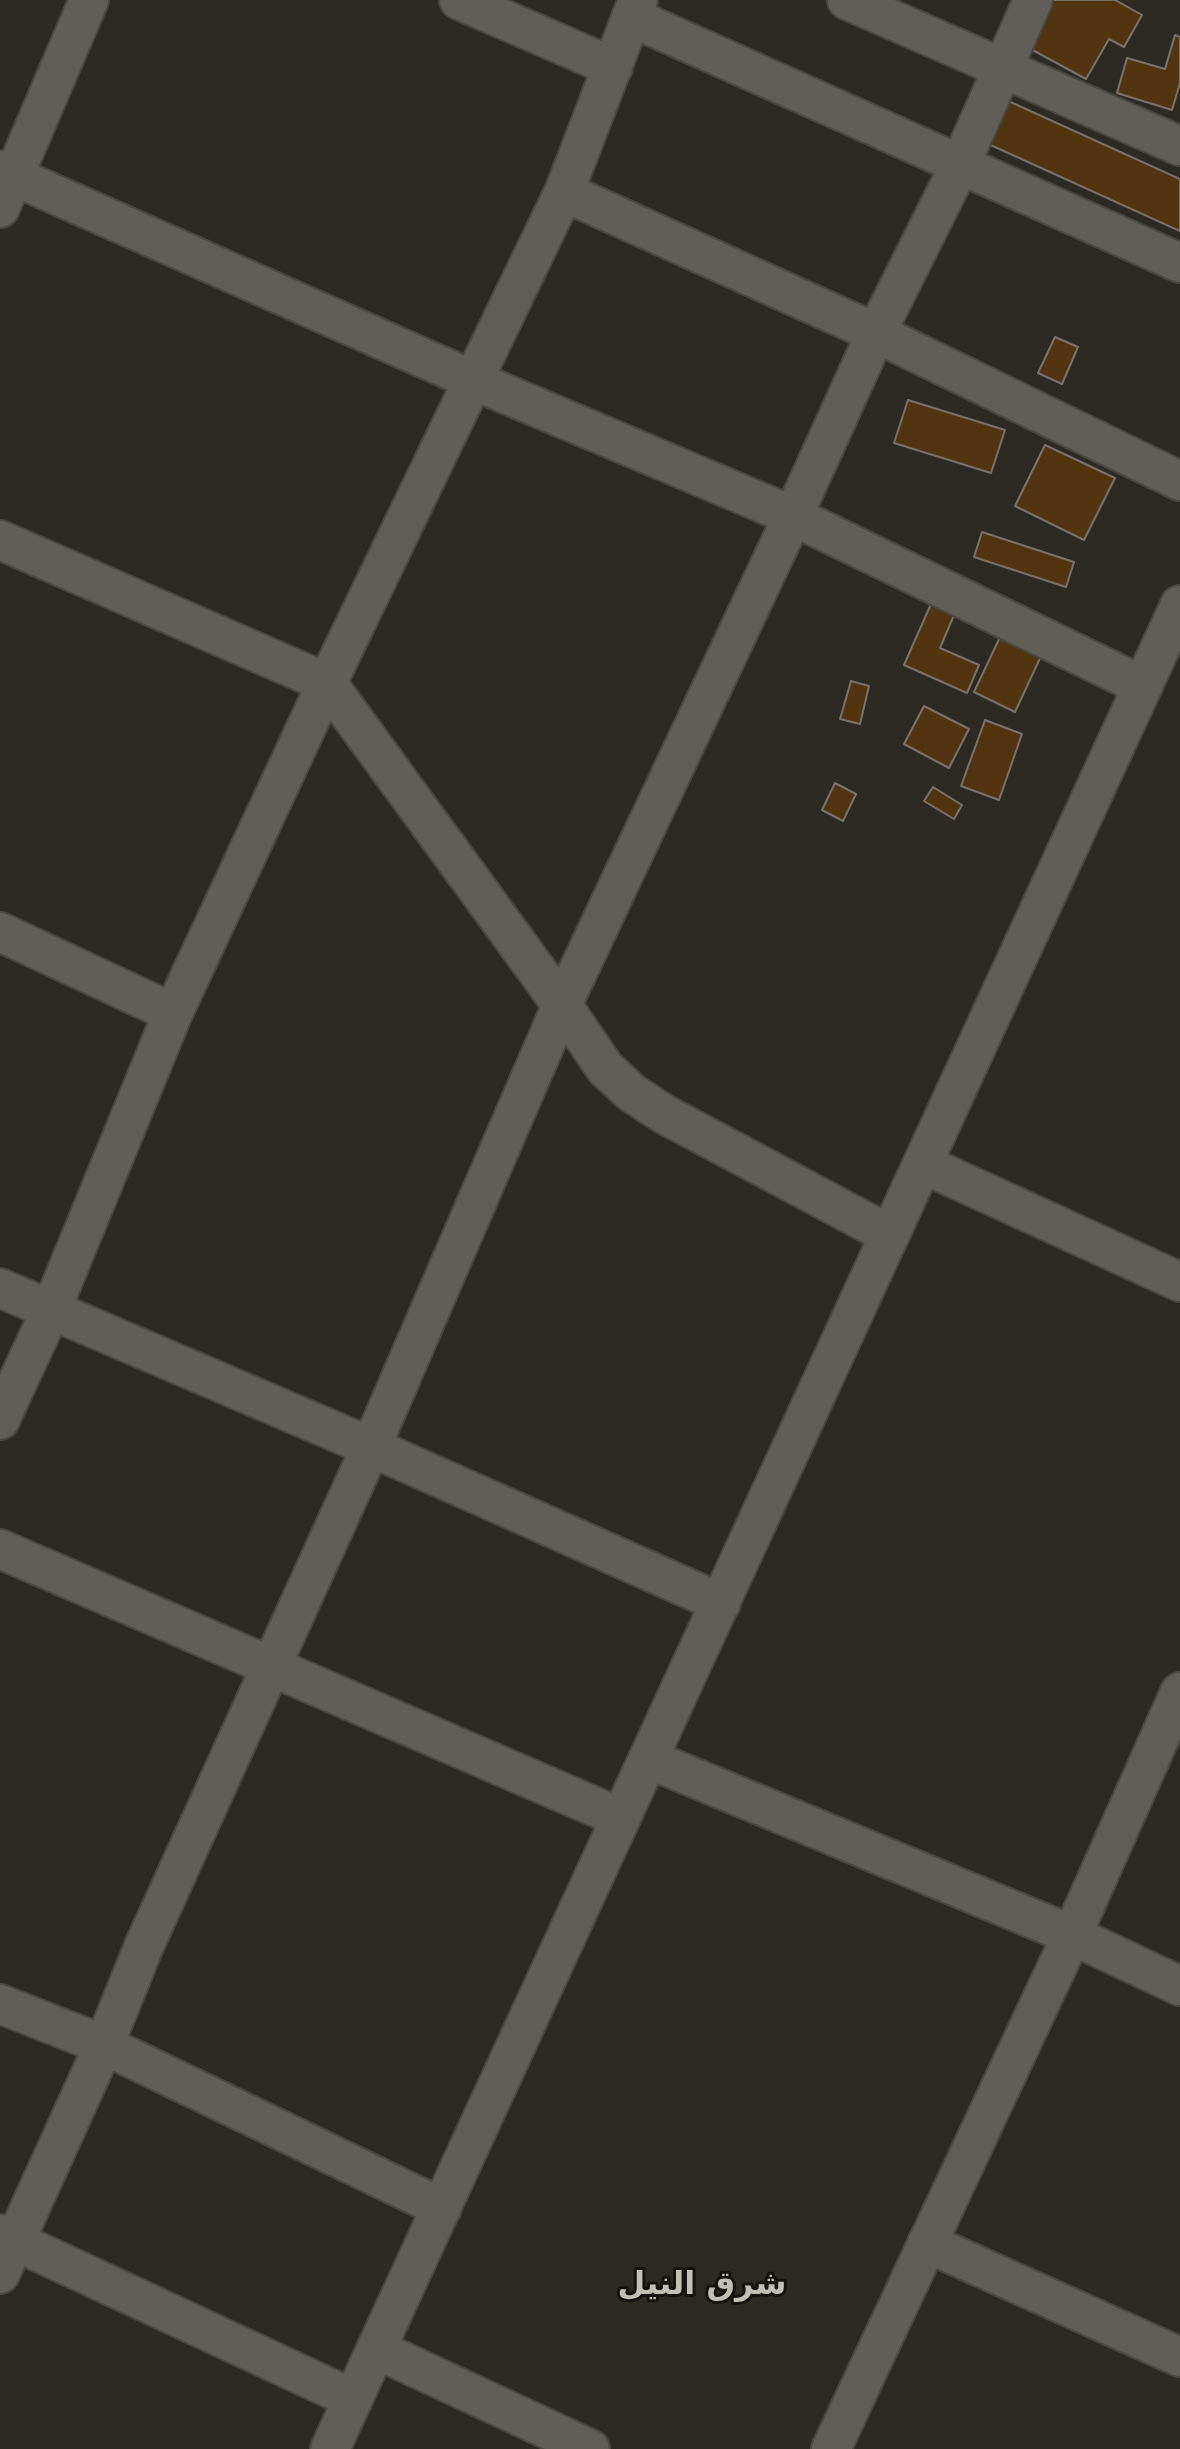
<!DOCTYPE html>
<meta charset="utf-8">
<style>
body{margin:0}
canvas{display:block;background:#2c2a23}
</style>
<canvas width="1180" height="2449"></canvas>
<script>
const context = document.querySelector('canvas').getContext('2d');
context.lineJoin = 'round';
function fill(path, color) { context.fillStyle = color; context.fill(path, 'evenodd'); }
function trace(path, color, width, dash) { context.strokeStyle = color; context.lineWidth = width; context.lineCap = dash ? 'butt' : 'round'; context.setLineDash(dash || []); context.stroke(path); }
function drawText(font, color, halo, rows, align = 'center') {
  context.font = font + ' "DejaVu Sans","Noto Naskh Arabic",sans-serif'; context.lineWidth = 6; context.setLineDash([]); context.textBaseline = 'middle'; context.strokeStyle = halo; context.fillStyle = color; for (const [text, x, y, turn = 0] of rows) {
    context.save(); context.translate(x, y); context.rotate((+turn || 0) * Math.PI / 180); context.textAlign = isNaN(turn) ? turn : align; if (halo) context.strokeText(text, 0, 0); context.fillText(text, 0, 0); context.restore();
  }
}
const building = new Path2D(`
 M1039,0H1115L1142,15L1124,47L1109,39L1086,79L1016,41Z
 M1175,35L1180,37V83L1172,110L1117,93L1127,58L1165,69Z
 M993,94L1180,179V231L973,137Z
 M1055,337L1078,347L1062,384L1038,373Z
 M908,400L1005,430L991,473L894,443Z
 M1045,445L1115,478L1084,540L1015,506Z
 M982,532L1074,562L1066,587L974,557Z
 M931,604L954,615L940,648L979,665L967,693L904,665Z
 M1001,635L1042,654L1015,712L974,692Z
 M851,681L869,686L860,724L840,719Z
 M924,706L969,729L949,768L904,744Z
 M985,720L1022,734L999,800L961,786Z
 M835,783L856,794L843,821L822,810Z
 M933,787L962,805L954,819L924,801Z`);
fill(building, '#523411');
trace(building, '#79726c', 2);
const minor = new Path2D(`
 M459,0L613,67
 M847,0L1180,146
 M631,17L1180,263
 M0,170L475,381L793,516L1143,686
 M564,192L876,333L1180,481
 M0,208L89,0
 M0,540L327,683L562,1005L605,1068L632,1093L664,1114L890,1235
 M0,932L173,1013
 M923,1164L1180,1282
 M0,1288L371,1447L721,1603
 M0,1420L51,1310L173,1013L327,683L564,192L638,0
 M0,1549L621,1818
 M649,1759L1072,1935L1180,1986
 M0,2004L104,2045L442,2208
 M0,2234L353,2399
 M927,2243L1180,2357
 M0,2274L104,2045L144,1946L371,1447L562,1005L793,516L876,333L960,165L1033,0
 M376,2349L590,2449
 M330,2449L1180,605
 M831,2449L1072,1935L1180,1692`);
trace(minor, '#494842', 42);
trace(minor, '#605e56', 38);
drawText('bold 32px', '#c1bfb6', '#141310', [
 ["شرق النيل",702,2286]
]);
</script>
